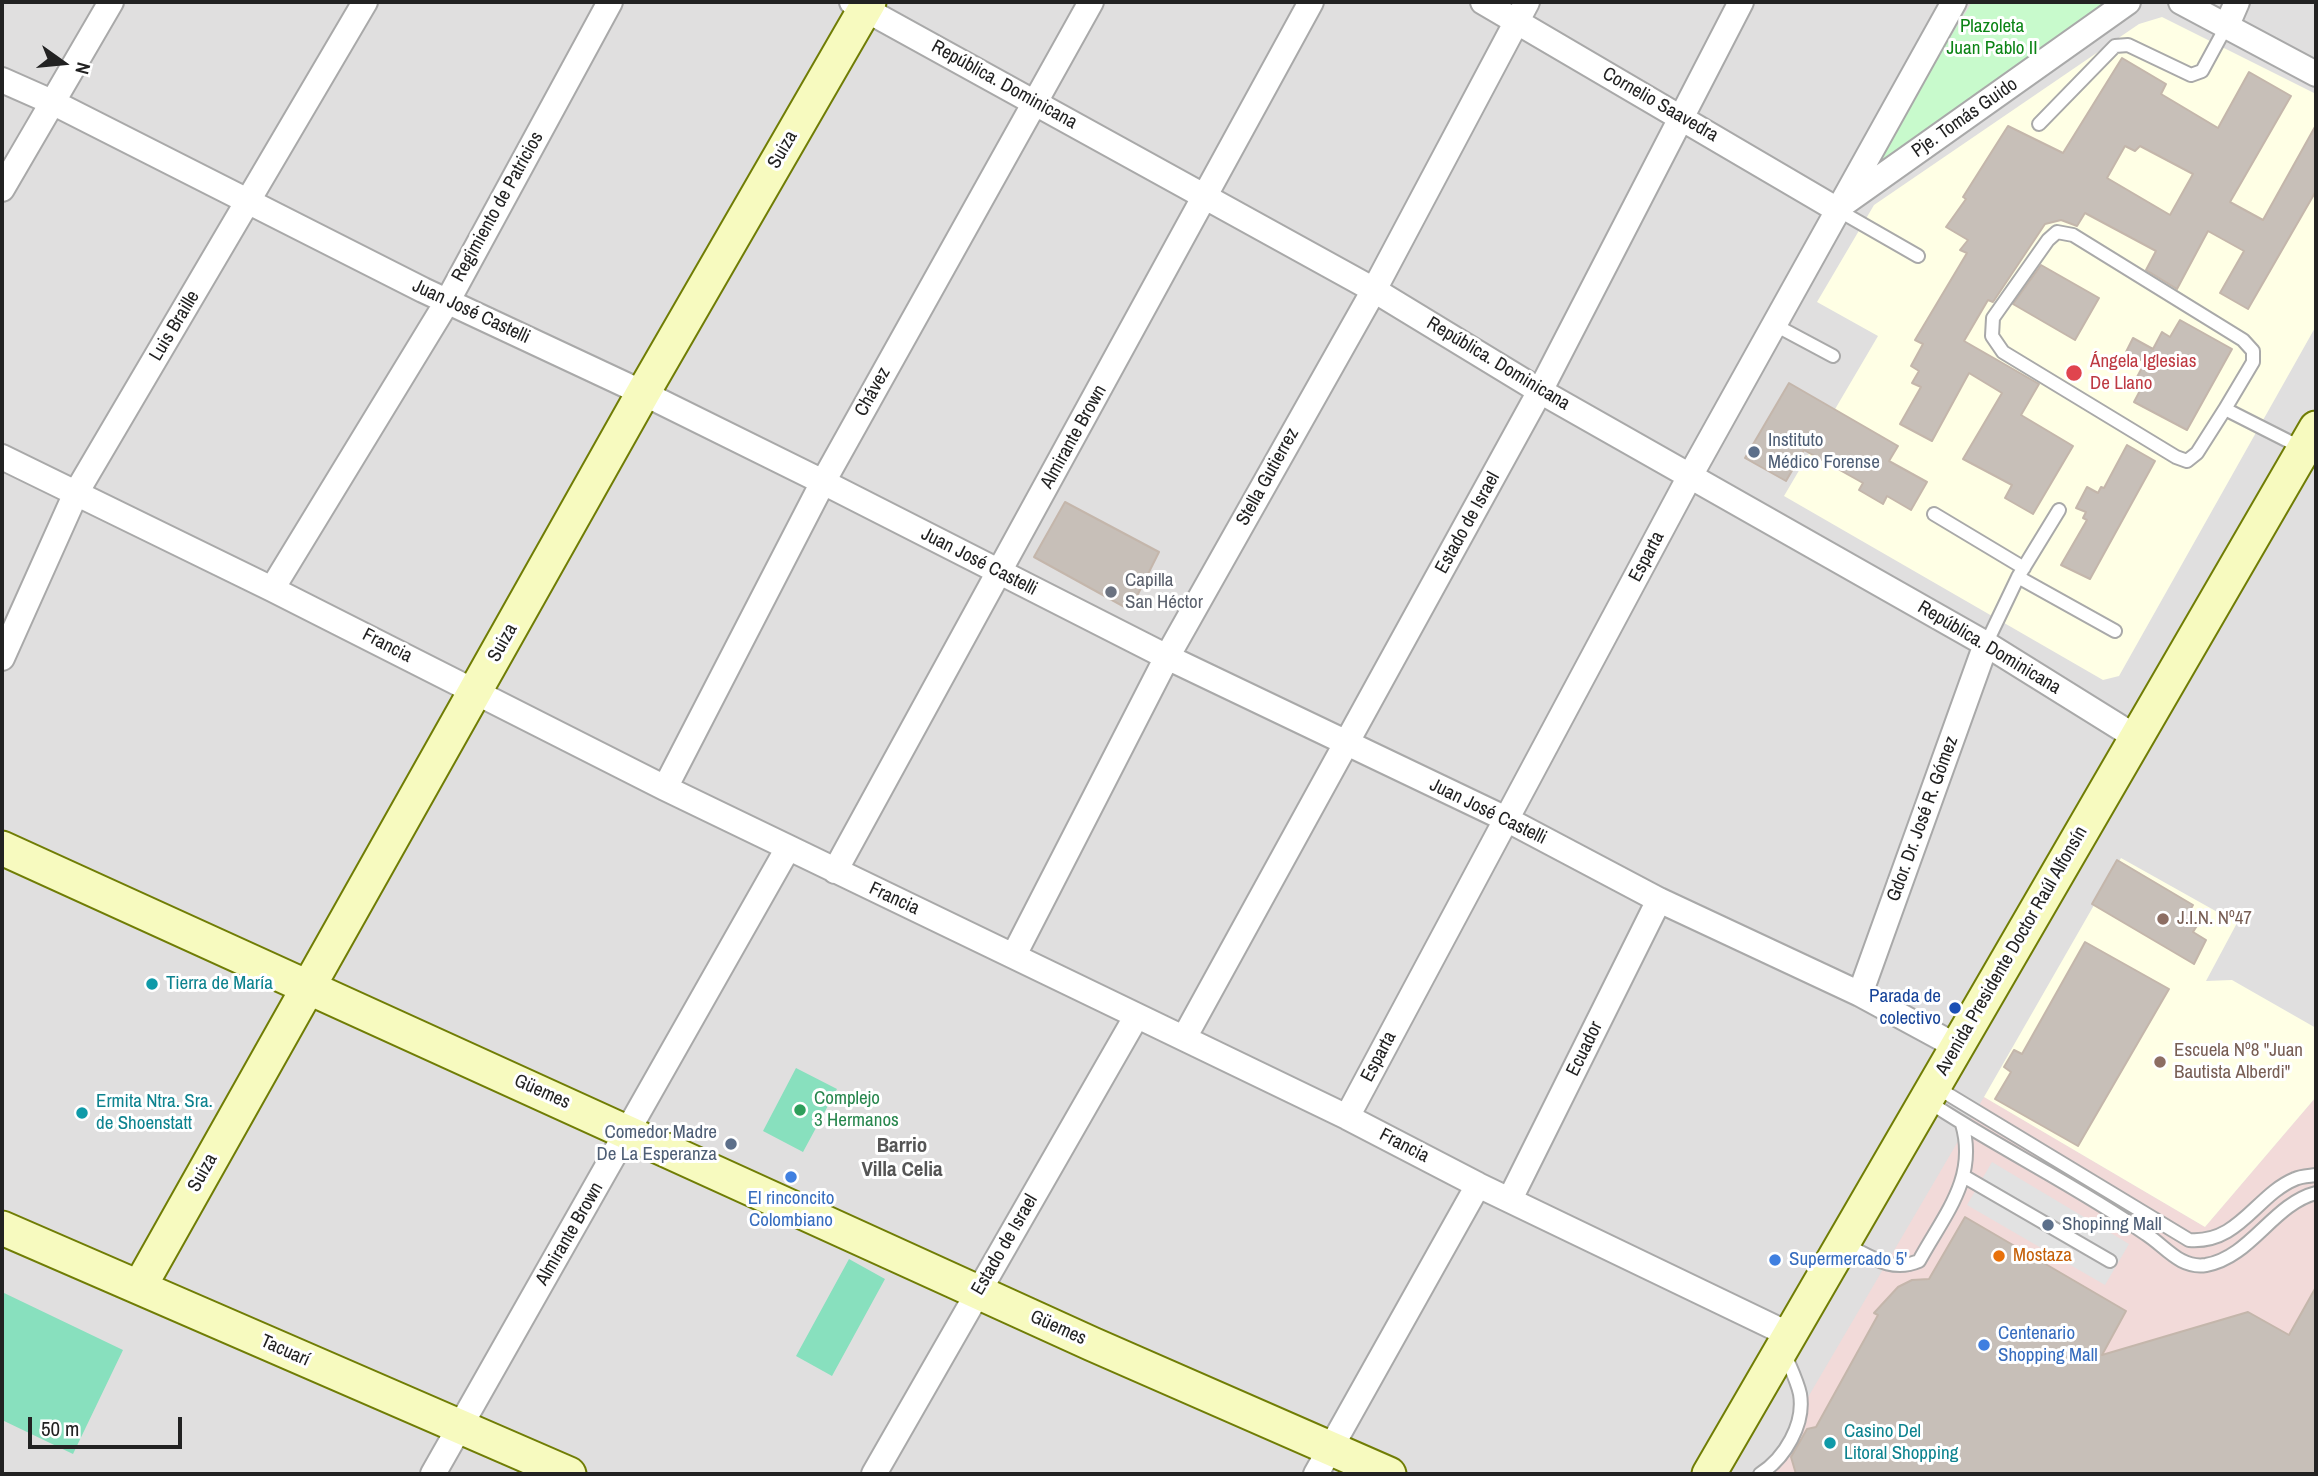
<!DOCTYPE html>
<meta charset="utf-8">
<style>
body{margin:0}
#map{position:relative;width:2318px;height:1476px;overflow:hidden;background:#f2efe9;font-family:"Archivo Narrow",sans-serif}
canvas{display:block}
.frame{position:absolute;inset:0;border:4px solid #222;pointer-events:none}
.north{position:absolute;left:28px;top:28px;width:70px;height:70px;-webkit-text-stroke:5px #fff;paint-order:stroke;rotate:105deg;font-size:19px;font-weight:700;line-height:28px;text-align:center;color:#222}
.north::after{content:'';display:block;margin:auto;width:24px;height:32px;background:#222;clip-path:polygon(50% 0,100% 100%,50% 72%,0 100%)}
.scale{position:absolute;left:28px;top:1417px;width:154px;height:32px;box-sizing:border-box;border:4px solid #222;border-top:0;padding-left:9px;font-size:21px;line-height:24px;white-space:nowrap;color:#222;-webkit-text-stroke:5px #fff;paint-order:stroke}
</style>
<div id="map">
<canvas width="2318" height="1476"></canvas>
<div class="frame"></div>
<div class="north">N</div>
<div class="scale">50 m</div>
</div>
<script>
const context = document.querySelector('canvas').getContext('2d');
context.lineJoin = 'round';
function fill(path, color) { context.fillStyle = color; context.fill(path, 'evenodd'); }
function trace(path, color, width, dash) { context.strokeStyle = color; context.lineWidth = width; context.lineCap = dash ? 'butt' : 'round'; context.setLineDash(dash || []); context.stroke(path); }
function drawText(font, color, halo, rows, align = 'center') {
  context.font = font + ' "Archivo Narrow",sans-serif'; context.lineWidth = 6; context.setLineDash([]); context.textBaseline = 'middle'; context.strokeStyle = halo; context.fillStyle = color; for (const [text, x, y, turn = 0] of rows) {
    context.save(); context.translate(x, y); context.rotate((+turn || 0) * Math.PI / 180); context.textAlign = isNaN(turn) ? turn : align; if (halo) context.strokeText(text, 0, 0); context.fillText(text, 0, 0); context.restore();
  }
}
fill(new Path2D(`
 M2,2H2316V1474H2Z`), '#e0dfdf');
fill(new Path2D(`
 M1984,1097L2205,1227L2316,1097V1474H1763Z`), '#f2dad9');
fill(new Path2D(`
 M2162,17L2316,94V326L2119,676L2103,680L1784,496L1878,336L1817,302L1874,205L2139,24Z
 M2121,858L2237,923L2206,981L2232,980L2316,1028V1097L2205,1227L1984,1097Z`), '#ffffe5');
fill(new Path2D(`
 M1972,2H2107L1868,170Z`), '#c8facc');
fill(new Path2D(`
 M796,1068L837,1089L803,1152L763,1131Z
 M849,1259L885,1279L832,1376L796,1356Z
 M2,1292L123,1350L73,1454L2,1420Z`), '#88e0be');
fill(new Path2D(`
 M1992,1162L2129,1244L2105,1285L1967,1205Z`), '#e2e2e2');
const building = new Path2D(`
 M2122,58L2166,84L2161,94L2218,128L2249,72L2291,96L2230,202L2263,220L2316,125V191L2248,309L2220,293L2244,251L2208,231L2177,289L2146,270L2156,251L2085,213L2077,226L2061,220L2045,224L1993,302L1988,300L1964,341L2039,384L2021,415L2073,446L2033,514L2005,498L2012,485L1963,459L2002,393L1969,373L1932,441L1900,424L1921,387L1912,383L1919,371L1911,366L1923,344L1915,340L1967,253L1960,250L1968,240L1946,227L1966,199L1963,197L2008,126L2063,153ZM2125,146L2135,151L2140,146L2193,174L2170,215L2107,178Z
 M2041,265L2099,298L2075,340L2013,304Z
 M2180,320L2232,349L2187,430L2134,402L2144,383L2136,379L2145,362L2126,352L2133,338L2153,349L2162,332L2170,337Z
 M1789,383L1898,446L1889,461L1927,482L1911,510L1887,496L1883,504L1859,490L1863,483L1804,450L1786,481L1745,458Z
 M2127,445L2155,461L2090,579L2061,565L2087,520L2083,518L2086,512L2076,508L2087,487L2098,493L2101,487L2104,488Z
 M1065,502L1159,552L1130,610L1034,557Z
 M2117,860L2193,905L2186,917L2198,924L2193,932L2206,940L2194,964L2092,904Z
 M2085,942L2169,989L2078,1146L1995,1099L2011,1072L2004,1067L2014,1050L2022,1054Z
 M1965,1217L2126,1311L2102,1355L2248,1312L2289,1335L2316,1287V1474H1796L1791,1457L1807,1429L1816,1427L1878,1315L1874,1313L1898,1287L1912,1280L1929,1279Z`);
fill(building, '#c7bfb8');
trace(building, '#c4b6ab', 2);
const lane = new Path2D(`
 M2039,124L2115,46L2128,45L2191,75L2202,71L2227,25
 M1836,209L1918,256
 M1775,325L1833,356
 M2225,409L2197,453L2187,461L2176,457L2003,352L1992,336L1993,318L2048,240L2057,232L2073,235L2243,340L2253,351V362L2225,409L2304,449
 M1934,514L2024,568
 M2018,577L2115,631
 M1986,644L2018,577L2059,510
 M1936,1087L2189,1240C2239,1244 2256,1195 2295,1179C2301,1176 2310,1176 2316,1175
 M1926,1100C1998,1148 2076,1185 2146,1234C2165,1246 2180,1269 2206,1265C2251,1257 2273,1204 2316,1193
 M1965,1177L2110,1261
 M1845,1244C1870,1256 1891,1273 1919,1261C1944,1215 1978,1178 1962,1124
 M1760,1474C1785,1458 1805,1424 1800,1394C1797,1380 1789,1365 1784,1352`);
const street = new Path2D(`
 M852,2L1374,290L1540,391L1986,644L2137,738
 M1483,2L1836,209L2128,2
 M2181,2L2316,74
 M2227,25L2237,2
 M2,80L54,103L423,290L643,393L823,482L1167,657L1506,819L1659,900L1860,994L1956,1046
 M2,189L111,2
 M2,457L272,589L665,788L1347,1117L1478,1185L1790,1335
 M272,589L447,302L610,2
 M2,658L76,493L365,2
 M665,788L823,482L1091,2
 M835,871L1311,2
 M1014,955L1167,657L1374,290L1527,2
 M1860,994L1986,644
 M1184,1038L1540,391L1741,2
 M1347,1117L1690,476L1954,2
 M1510,1199L1659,900
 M433,1474L788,848
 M874,1474L1136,1017
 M1316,1474L1478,1185`);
const secondary = new Path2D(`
 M2,848L1092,1344L1389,1474
 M2,1228L569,1474
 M140,1286L643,393L869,2
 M1709,1474L2316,428`);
trace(lane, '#a9a9a9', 16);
trace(street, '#a9a9a9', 28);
trace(secondary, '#707d05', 37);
trace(lane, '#fff', 12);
trace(street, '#fff', 24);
trace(secondary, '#f7fabf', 33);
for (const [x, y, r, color] of [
 [2074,373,9,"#e0444e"],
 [1754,452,7,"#5c6f8a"],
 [1111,592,7,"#6b7280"],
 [2163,919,7,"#8d6e63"],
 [152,984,7,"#0f9aa8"],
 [1955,1008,7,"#1a4fb4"],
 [2160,1062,7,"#8d6e63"],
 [800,1110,7,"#2e9e5b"],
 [82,1113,7,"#0f9aa8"],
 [731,1144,7,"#5c6f8a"],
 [791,1177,7,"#3f7fe0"],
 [2048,1225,7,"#5c6f8a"],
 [1999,1256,7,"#e8710a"],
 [1775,1260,7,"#3f7fe0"],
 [1984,1345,7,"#3f7fe0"],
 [1830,1443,7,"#0f9aa8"]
]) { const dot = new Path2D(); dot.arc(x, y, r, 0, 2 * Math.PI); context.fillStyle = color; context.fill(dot); trace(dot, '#fff', 2.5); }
drawText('19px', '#0c8416', '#fff', [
 ["Plazoleta",1992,27],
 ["Juan Pablo II",1992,49]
]);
drawText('19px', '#222', '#fff', [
 ["República. Dominicana",1004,85,29],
 ["Cornelio Saavedra",1660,105,30],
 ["Pje. Tomás Guido",1965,118,-35],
 ["Suiza",783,150,-60],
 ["Regimiento de Patricios",498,207,-61],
 ["Juan José Castelli",471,312,25],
 ["Luis Braille",175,326,-59],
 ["República. Dominicana",1498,364,31],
 ["Chávez",873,392,-61],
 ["Almirante Brown",1074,437,-61],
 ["Stella Gutierrez",1268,477,-61],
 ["Estado de Israel",1468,523,-61],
 ["Esparta",1647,557,-62],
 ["Juan José Castelli",979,562,27],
 ["Suiza",503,643,-61],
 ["Francia",387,646,27],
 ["República. Dominicana",1989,648,31],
 ["Juan José Castelli",1488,812,26],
 ["Gdor. Dr. José R. Gómez",1923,819,-70],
 ["Francia",894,899,25],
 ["Avenida Presidente Doctor Raúl Alfonsín",2012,951,-60],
 ["Ecuador",1585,1049,-64],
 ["Esparta",1379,1057,-62],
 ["Güemes",542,1092,24],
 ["Francia",1404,1146,27],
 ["Suiza",203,1173,-61],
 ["Almirante Brown",570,1234,-60],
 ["Estado de Israel",1005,1245,-60],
 ["Güemes",1058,1328,24],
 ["Tacuarí",285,1351,24]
]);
drawText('19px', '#be3a42', '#fff', [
 ["Ángela Iglesias",2090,362],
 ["De Llano",2090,384]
], 'left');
drawText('19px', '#4e5e75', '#fff', [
 ["Instituto",1768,441],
 ["Médico Forense",1768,463],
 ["Comedor Madre",717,1133,"right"],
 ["De La Esperanza",717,1155,"right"],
 ["Shopinng Mall",2062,1225]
], 'left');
drawText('19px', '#5b616d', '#fff', [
 ["Capilla",1125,581],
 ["San Héctor",1125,603]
], 'left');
drawText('19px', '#785e54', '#fff', [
 ["J.I.N. Nº47",2177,919],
 ["Escuela Nº8 \"Juan",2174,1051],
 ["Bautista Alberdi\"",2174,1073]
], 'left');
drawText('19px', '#0d838f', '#fff', [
 ["Tierra de María",166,984],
 ["Ermita Ntra. Sra.",96,1102],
 ["de Shoenstatt",96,1124],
 ["Casino Del",1844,1432],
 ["Litoral Shopping",1844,1454]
], 'left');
drawText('19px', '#164399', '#fff', [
 ["Parada de",1941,997],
 ["colectivo",1941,1019]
], 'right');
drawText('19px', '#27864d', '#fff', [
 ["Complejo",814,1099],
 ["3 Hermanos",814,1121]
], 'left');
drawText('19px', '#366cbe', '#fff', [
 ["El rinconcito",791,1199,"center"],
 ["Colombiano",791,1221,"center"],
 ["Supermercado 5'",1789,1260],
 ["Centenario",1998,1334],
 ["Shopping Mall",1998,1356]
], 'left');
drawText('19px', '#c56008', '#fff', [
 ["Mostaza",2013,1256]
], 'left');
drawText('bold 21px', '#555', '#fff', [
 ["Barrio",902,1146],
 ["Villa Celia",902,1170]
]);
</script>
